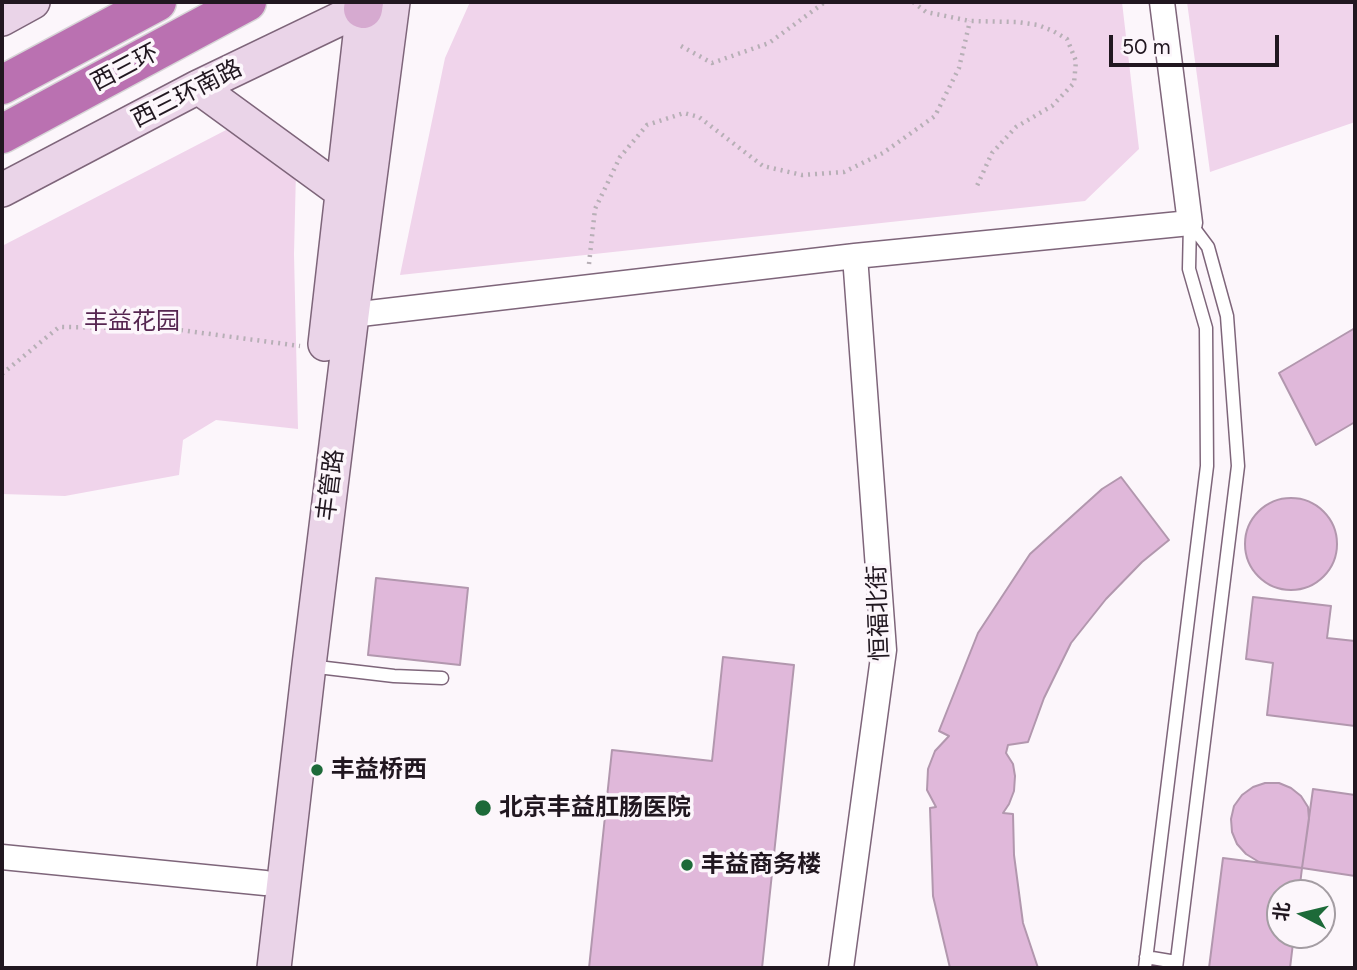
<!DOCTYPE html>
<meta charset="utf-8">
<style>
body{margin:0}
#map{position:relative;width:1357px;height:970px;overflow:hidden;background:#fcf6fb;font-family:Figtree,"Noto Sans SC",sans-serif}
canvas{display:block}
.frame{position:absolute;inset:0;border:4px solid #211720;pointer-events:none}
.north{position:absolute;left:1266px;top:879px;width:70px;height:70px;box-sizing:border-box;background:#fcf6fb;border:2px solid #a49da3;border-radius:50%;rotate:277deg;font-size:19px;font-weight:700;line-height:28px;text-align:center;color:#211720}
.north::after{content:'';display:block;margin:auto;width:24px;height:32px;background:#1d6a39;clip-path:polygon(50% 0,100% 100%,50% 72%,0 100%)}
.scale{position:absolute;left:1109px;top:35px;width:170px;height:32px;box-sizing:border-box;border:4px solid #211720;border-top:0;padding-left:9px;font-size:21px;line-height:24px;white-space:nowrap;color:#211720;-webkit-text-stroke:5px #fcf6fb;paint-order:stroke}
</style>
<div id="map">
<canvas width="1357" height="970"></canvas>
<div class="frame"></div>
<div class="north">北</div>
<div class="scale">50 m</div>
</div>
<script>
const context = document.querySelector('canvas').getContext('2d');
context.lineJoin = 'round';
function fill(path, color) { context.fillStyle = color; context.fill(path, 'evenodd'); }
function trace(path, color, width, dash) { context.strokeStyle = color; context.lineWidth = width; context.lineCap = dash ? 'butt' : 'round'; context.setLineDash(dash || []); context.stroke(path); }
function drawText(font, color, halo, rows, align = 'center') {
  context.font = font + ' Figtree,"Noto Sans SC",sans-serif'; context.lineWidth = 7; context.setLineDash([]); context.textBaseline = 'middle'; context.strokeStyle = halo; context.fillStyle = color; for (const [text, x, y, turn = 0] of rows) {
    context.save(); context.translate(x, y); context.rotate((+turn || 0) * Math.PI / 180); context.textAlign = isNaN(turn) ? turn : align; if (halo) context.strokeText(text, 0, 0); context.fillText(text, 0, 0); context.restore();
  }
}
fill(new Path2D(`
 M470,2H1122L1139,149L1085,201L400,275L445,58Z
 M1187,2H1355V122L1210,172Z
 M228,129L296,171L294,254L298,429L216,420L183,440L179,475L65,496L2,494V246Z`), '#f0d4eb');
const building = new Path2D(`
 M1355,328V422L1316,445L1279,373Z
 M1121,477L1169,540L1142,562L1106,599L1071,643L1044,698L1028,742L1008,745L1006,753L1013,764L1015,776L1014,791L1009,804L1003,813L1013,814L1014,855L1023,923L1038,968H950L933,896L930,808L936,807L927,790L928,769L935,751L949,736L939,731L978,633L1030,554L1102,489Z
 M1245 544a46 46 0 1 1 92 0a46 46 0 1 1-92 0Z
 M376,578L468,588L460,665L368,655Z
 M1253,597L1331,606L1327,638L1355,641V726L1267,715L1273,663L1246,659Z
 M723,657L794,665L762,968H589L612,750L712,761Z
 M1265,783H1279L1291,788L1301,796L1308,807L1309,819L1302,868L1259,862L1246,854L1237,844L1232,832L1231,819L1234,806L1242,795L1253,787Z
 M1313,789L1355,795V876L1302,868Z
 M1223,858L1302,868L1299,893H1280V935H1294L1290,968H1209Z`);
fill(building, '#e0b8da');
trace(building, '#b297ae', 2);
const lane = new Path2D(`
 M309,666L394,676L442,678
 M1146,957L1176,962
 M1145,968L1207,466L1206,328L1189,269L1190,223
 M1176,968L1238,466L1227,316L1208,247L1190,223`);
const street = new Path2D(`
 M352,315L855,256L1190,223L1162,2
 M2,857L265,883
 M841,968L884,650L855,256`);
const secondary = new Path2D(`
 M2,19L33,2
 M198,87L342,192
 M2,190L198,87L375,2
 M325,344L363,9
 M274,968L309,665L352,315L393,2`);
const primary = new Path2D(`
 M363,9L364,2`);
const highway = new Path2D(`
 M2,85L157,2
 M2,134L247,2`);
trace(lane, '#7e657a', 15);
trace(street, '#7e657a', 27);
trace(secondary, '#7e657a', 36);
trace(primary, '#d7d5d7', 41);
trace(highway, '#d7d5d7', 41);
trace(new Path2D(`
 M913,2L926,12L970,21L1017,22L1038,25L1053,31L1067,39L1076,61L1074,83L1052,106L1016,127L992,153L976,188
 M681,46L712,63L769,43L825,2
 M589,264L595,209L620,157L647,125L684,113L699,117L763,166L802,175L844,172L883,153L935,116L959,68L970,21
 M2,374L59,327L165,328L300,346`), '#b7afb6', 4.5, [2, 5]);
trace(lane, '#fff', 12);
trace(street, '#fff', 24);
trace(secondary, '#ead4e8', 33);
trace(primary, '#d6aad0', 38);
trace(highway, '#ba71b1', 38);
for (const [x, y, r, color] of [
 [317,770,7,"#1d6a39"],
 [483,808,9,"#1d6a39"],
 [687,865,7,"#1d6a39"]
]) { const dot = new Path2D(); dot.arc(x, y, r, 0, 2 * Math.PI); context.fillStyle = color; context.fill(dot); trace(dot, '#fcf6fb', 2.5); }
drawText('24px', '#211720', '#fcf6fb', [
 ["西三环",125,68,-28],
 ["西三环南路",187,94,-27],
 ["丰管路",331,485,-83],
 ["恒福北街",879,613,-92]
]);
drawText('24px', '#552550', '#fcf6fb', [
 ["丰益花园",132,322]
]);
drawText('bold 24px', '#211720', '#fcf6fb', [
 ["丰益桥西",331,770],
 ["北京丰益肛肠医院",499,808],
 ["丰益商务楼",701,865]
], 'left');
</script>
